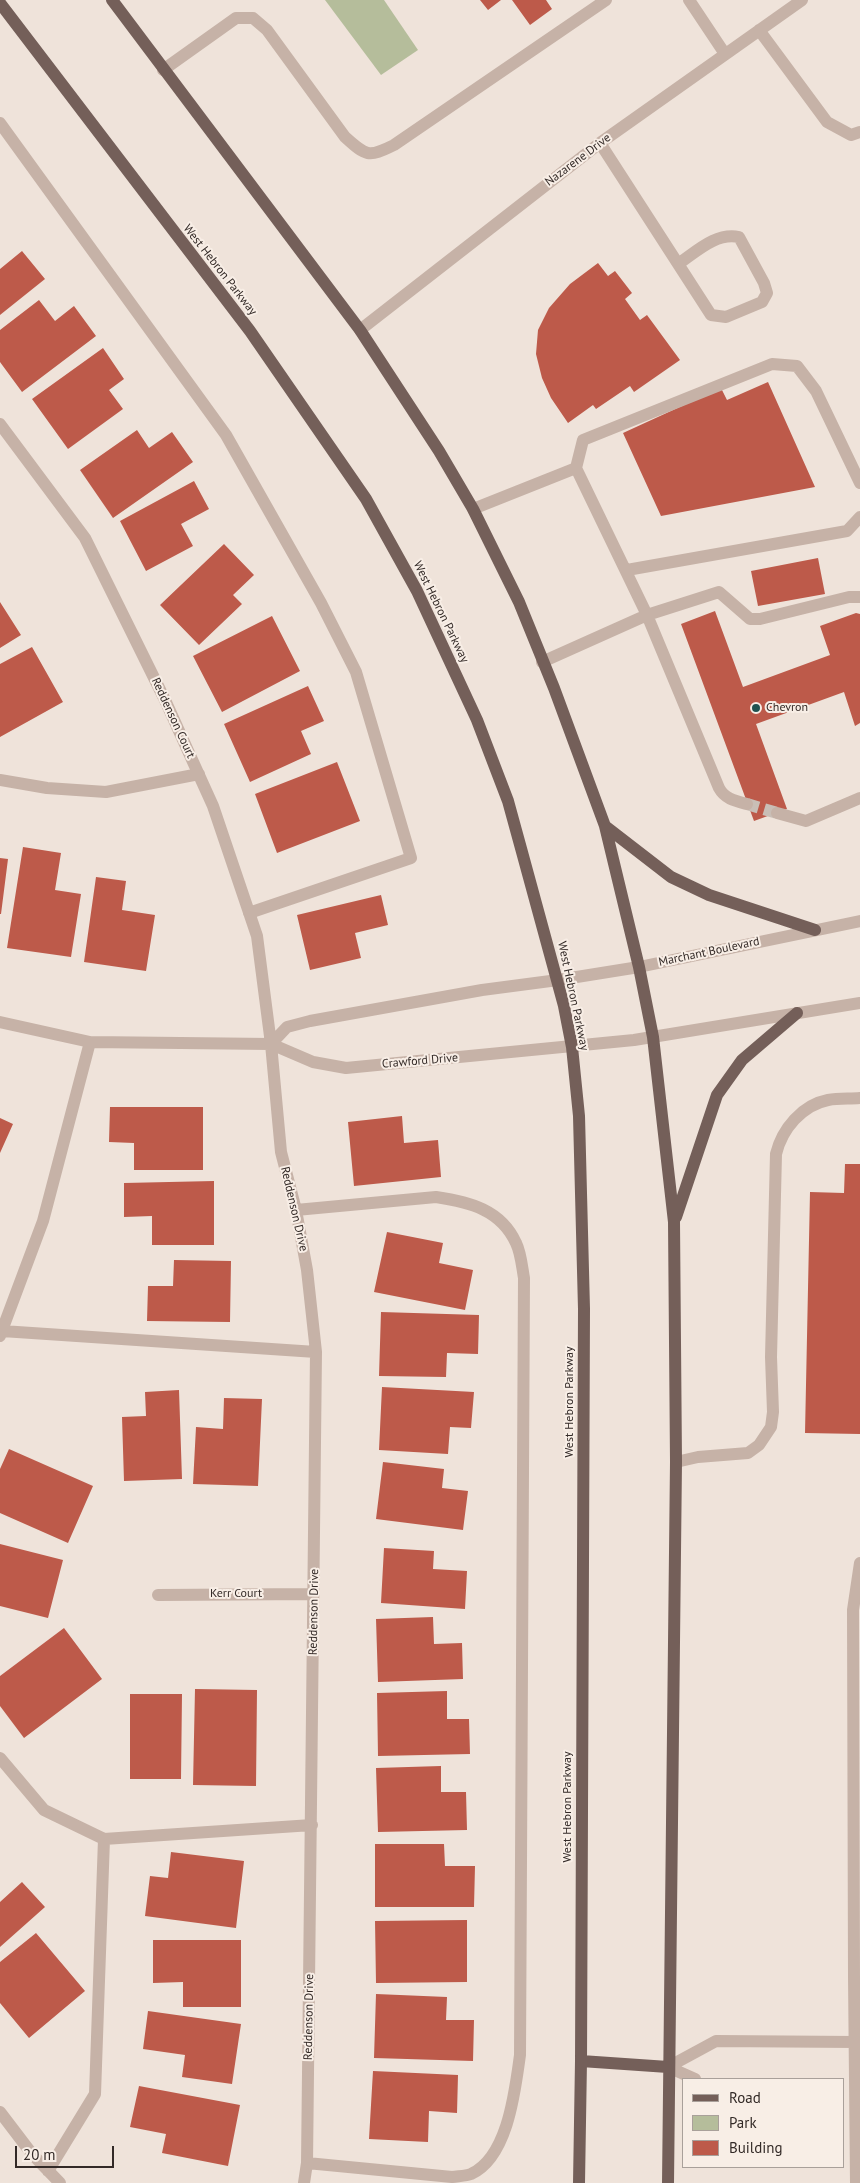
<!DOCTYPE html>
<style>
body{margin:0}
#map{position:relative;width:860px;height:2183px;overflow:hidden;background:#efe3da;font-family:"PT Sans",sans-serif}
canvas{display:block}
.legend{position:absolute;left:682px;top:2078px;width:162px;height:90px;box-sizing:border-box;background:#f8eee6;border:1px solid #a9a09a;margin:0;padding:6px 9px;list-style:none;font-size:15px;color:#332a27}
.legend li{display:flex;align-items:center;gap:10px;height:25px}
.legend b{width:25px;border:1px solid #a9a09a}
.scale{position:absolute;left:15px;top:2146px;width:99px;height:22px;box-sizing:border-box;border:2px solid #332a27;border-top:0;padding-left:6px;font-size:15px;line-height:18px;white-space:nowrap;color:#332a27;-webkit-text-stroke:4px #f8eee6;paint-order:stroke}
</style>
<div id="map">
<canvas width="860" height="2183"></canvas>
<ul class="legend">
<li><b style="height:6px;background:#745f59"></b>Road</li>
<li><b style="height:14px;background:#b5bd9b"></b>Park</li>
<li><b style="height:14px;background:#bd5a4a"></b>Building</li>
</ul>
<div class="scale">20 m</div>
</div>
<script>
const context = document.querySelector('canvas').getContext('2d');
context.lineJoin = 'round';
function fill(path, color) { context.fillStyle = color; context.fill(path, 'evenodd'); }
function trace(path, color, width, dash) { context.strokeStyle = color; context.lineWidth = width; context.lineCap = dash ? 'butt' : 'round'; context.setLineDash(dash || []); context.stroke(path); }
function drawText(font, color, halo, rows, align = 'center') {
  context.font = font + ' "PT Sans",sans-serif'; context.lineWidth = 4; context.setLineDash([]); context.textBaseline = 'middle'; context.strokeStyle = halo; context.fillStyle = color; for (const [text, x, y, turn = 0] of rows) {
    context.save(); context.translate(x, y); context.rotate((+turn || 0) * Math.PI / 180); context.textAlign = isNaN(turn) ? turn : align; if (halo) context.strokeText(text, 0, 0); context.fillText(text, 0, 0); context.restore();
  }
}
fill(new Path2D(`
 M325,0H384L418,50L381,75Z`), '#b5bd9b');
fill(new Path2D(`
 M480,0H501L488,10Z
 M512,0H546L552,9L530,25Z
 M22,251L45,279L0,315V269Z
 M598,263L608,276L615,271L632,293L625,299L640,320L647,315L680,360L634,392L630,386L596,409L593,405L568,423L551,398L542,378L536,354L538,330L549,308L570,284Z
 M39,300L55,321L74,306L96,336L22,392L0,362V330Z
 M103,348L124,379L109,390L123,409L68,449L32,399Z
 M768,382L815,487L661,516L623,433L721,388L727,400Z
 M137,430L149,448L172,432L193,462L113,518L80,470Z
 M194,481L209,509L181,524L193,546L146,571L120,521Z
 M224,544L254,575L233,595L242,604L199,645L160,605Z
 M818,558L825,594L758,606L751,571Z
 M0,602L21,635L0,648Z
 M715,611L743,687L830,655L820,626L856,613L860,614V723L855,726L844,692L756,724L787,809L754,821L681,624Z
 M272,616L300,671L222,712L193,656Z
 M32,647L63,702L0,737V664Z
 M308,686L324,721L301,731L311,754L250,782L224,724Z
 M337,762L360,821L277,853L255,794Z
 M23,847L61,853L55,890L81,894L71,957L7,948Z
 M0,858L8,859L1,914H0Z
 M96,877L126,881L122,910L155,915L146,971L84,962Z
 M381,895L388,925L355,933L361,958L310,970L297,915Z
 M110,1107H203V1170H134V1143L109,1142Z
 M402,1116L404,1143L438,1140L441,1177L354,1186L348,1122Z
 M0,1118L13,1124L0,1153Z
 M845,1164H860V1434L805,1433L810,1192L844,1193Z
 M214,1181V1245H152V1216L124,1217V1183Z
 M387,1232L443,1243L439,1263L473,1270L465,1310L374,1292Z
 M174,1260L231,1261L230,1322L147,1321L148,1286H173Z
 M381,1312L479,1315L478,1354L447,1353L446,1377L379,1376Z
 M382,1387L474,1392L471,1428L450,1427L448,1454L379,1450Z
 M179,1390L182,1479L124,1481L122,1417L146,1416L145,1392Z
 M224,1398L262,1399L258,1486L193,1484L196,1427L223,1429Z
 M9,1449L93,1486L68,1543L0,1513V1469Z
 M383,1462L444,1469L442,1488L468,1491L463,1530L376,1519Z
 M0,1544L63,1560L48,1618L0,1606Z
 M384,1548L434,1551L433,1569L467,1571L465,1609L381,1603Z
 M433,1617L434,1644L462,1643L463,1679L378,1682L376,1619Z
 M64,1628L102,1679L24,1738L0,1706V1676Z
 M195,1689L257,1690L256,1786L193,1785Z
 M447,1691V1719H469L470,1754L378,1756L377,1693Z
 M130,1694H182L181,1779H130Z
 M441,1766V1792H466L467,1830L378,1832L376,1768Z
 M375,1844H444L445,1866H475L474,1907H375Z
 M171,1852L244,1861L236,1928L145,1916L150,1876L168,1878Z
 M22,1882L45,1907L0,1947V1902Z
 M467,1920V1982L376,1983L375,1921Z
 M36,1933L85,1991L29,2038L0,2003V1962Z
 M153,1940H241V2007H183V1982L153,1983Z
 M376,1994L447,1997L446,2020H474L473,2061L374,2058Z
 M148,2011L241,2024L232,2084L182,2077L185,2055L143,2049Z
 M373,2071L458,2075L457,2113L429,2111L428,2142L369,2139Z
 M139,2086L240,2105L228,2166L162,2153L166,2134L130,2127Z`), '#bd5a4a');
trace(new Path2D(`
 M747,804L777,813`), '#c9beb6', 12, [12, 6]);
trace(new Path2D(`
 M689,0L725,54
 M759,30L827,122L851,135L860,132
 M163,70L236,18H253L267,30L345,137C366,156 368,158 394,145L606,0
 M0,123L226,435L321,603L356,672L411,858L249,913
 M600,143L711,315L726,317L762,302L767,293L764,283L739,237C716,232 696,252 678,264
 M360,330L600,143L802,0
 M0,424L85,538L165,700L213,806L257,936L271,1044L281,1152L296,1210L307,1270L316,1352L307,2163L304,2183
 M576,468L583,440L772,364L797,366L816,391L860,483
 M473,509L576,468L647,615L719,788C725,799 735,801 747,804
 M627,570L847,531L860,517
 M542,662L647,615L719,592L750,619H760L849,597H860
 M0,780L47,788L106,792L199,774
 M777,813L806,821L860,798
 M0,1022L90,1042L271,1044L313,1062L346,1068L634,1040L860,1003
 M271,1044L287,1027L310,1021L482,990L558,980L639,967L860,921
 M296,1210L436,1197C470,1202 501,1210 516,1243C521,1253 522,1267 524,1278L520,2055C515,2091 508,2157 471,2174C466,2176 458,2176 452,2177L307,2163
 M2,1331L316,1352
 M0,1336L43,1221L90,1042
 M676,1462L698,1457L748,1453L759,1445L771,1427L773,1412L771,1357L776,1154C782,1129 802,1105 828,1100C839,1098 850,1099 860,1098
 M158,1595L314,1594
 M0,1758L44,1810L104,1839
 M668,2067L716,2041L855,2042
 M668,2067L695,2079
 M0,2112L32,2154L60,2183
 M48,2171L95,2094L104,1839L312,1825
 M856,2183L854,1976L853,1610L860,1563`), '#c6b2a7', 12);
trace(new Path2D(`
 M112,0L360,330L439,451L473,509L519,602L554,688L605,826L639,967L653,1037L674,1222L676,1462L668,2183
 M0,3L250,331L366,499L417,591L477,720L508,801L522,852L564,1006L572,1047L579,1116L584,1309L581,2061L579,2183
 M605,826L671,877L709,895L815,930
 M676,1217L717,1095L742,1060L797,1013
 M581,2061L668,2067`), '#745f59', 12);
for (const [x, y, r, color] of [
 [756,708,5,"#205250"]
]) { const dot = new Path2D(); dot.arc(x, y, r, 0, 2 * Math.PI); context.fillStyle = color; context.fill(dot); trace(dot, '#f8eee6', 2); }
drawText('12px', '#332a27', '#f8eee6', [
 ["Nazarene Drive",578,160,-37],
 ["West Hebron Parkway",220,270,52],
 ["West Hebron Parkway",441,612,64],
 ["Reddenson Court",173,718,65],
 ["Marchant Boulevard",709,952,-12],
 ["West Hebron Parkway",573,996,78],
 ["Crawford Drive",420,1061,-5],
 ["Reddenson Drive",294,1209,77],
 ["West Hebron Parkway",570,1402,-90],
 ["Kerr Court",236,1594],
 ["Reddenson Drive",314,1612,-89],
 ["West Hebron Parkway",568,1807,-90],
 ["Reddenson Drive",309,2017,-89]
]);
drawText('12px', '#332a27', '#f8eee6', [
 ["Chevron",766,708]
], 'left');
</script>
